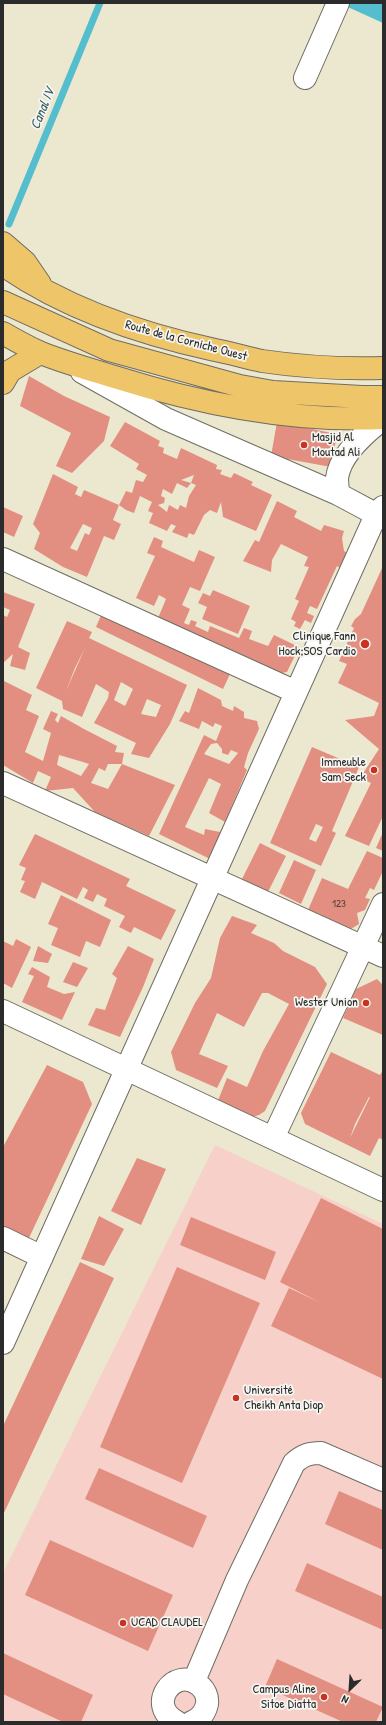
<!DOCTYPE html>
<meta charset="utf-8">
<style>
body{margin:0}
#map{position:relative;width:386px;height:1725px;overflow:hidden;background:#ece7cf;font-family:"Patrick Hand",sans-serif}
canvas{display:block}
.frame{position:absolute;inset:0;border:4px solid #2b2b2b;pointer-events:none}
.north{position:absolute;left:330px;top:1669px;width:40px;height:40px;-webkit-text-stroke:3px #f6f6f2;paint-order:stroke;rotate:205deg;font-size:11px;font-weight:700;line-height:16px;text-align:center;color:#2b2b2b}
.north::after{content:'';display:block;margin:auto;width:14px;height:18px;background:#2b2b2b;clip-path:polygon(50% 0,100% 100%,50% 72%,0 100%)}
</style>
<div id="map">
<canvas width="386" height="1725"></canvas>
<div class="frame"></div>
<div class="north">N</div>
</div>
<script>
const context = document.querySelector('canvas').getContext('2d');
context.lineJoin = 'round';
function fill(path, color) { context.fillStyle = color; context.fill(path, 'evenodd'); }
function trace(path, color, width, dash) { context.strokeStyle = color; context.lineWidth = width; context.lineCap = dash ? 'butt' : 'round'; context.setLineDash(dash || []); context.stroke(path); }
function drawText(font, color, halo, rows, align = 'center') {
  context.font = font + ' "Patrick Hand",sans-serif'; context.lineWidth = 3.5; context.setLineDash([]); context.textBaseline = 'middle'; context.strokeStyle = halo; context.fillStyle = color; for (const [text, x, y, turn = 0] of rows) {
    context.save(); context.translate(x, y); context.rotate((+turn || 0) * Math.PI / 180); context.textAlign = isNaN(turn) ? turn : align; if (halo) context.strokeText(text, 0, 0); context.fillText(text, 0, 0); context.restore();
  }
}
fill(new Path2D(`
 M215,1145L383,1224V1722H3V1573Z`), '#f7d1c9');
fill(new Path2D(`
 M339,3H383V23Z`), '#54becf');
trace(new Path2D(`
 M9,224L100,3`), '#54becf', 7);
fill(new Path2D(`
 M29,376L64,396L110,417L104,441L72,473L56,466L71,433L20,406Z
 M125,422L160,441L158,446L164,448L163,453L177,459L181,448L217,465L216,469L222,470L220,474L231,478L234,473L253,482L251,485L272,495L256,531L223,517L221,502L217,513L210,510L204,515L194,535L189,533L187,538L172,532L176,526L171,524L167,531L149,523L153,513L148,511L152,502L140,496L134,513L126,510L119,505L126,491L132,493L136,480L143,482L147,475L136,469L139,464L110,446ZM194,475L191,483L196,485L189,496L186,508L180,505L178,510L169,505L167,512L158,505L164,503L165,498L161,496L163,489L172,494L177,483L187,488L191,483L181,480Z
 M277,422L337,434L331,467L271,456Z
 M53,474L78,487L75,494L81,497L84,490L119,505L113,520L121,524L114,540L104,536L87,577L63,567L34,549L40,533L33,524ZM83,524L92,528L89,535L85,533L77,551L70,548Z
 M277,501L297,511L294,517L321,531L324,525L344,531L342,538L344,551L349,554L342,569L337,566L317,609L310,606L307,613L314,616L311,623L305,620L300,629L294,626L296,622L291,619L299,601L295,599L309,567L304,566L308,557L281,544L272,560L271,572L243,561L255,540L259,542Z
 M3,507L23,516L14,537L3,532Z
 M154,537L163,541L161,547L194,562L199,550L215,557L200,591L190,587L182,605L190,609L184,623L189,625L191,620L197,622L195,626L208,632L210,626L239,638L244,628L252,631L249,639L268,646L274,635L299,647L287,672L269,675L156,623L166,599L159,595L154,606L136,598L155,556L147,553Z
 M383,566V816L369,846L345,836L371,783L360,778L379,749L345,720L374,716L379,703L338,683L347,664L339,661L354,628L351,626L355,619L361,614Z
 M213,590L250,606L238,634L202,619L207,607L198,603L203,593L210,596Z
 M3,592L35,604L18,647L30,653L25,670L10,666L13,654L3,663V615L7,617L10,610L3,607Z
 M102,613L231,672L223,689L96,627Z
 M67,621L92,632L89,638L187,685L170,724L149,758L131,754L136,743L94,723L108,698L109,692L96,684L82,717L63,709L62,701L36,688ZM85,648L66,691L75,668ZM121,682L133,689L125,706L114,700ZM147,699L161,705L156,717L141,714Z
 M4,681L32,695L26,710L39,716L25,752L43,761L51,733L43,729L51,711L58,714L55,720L58,723L61,716L84,729L117,746L115,752L124,753L122,764H108L105,771L99,768L91,783L108,789L122,764L175,785L149,836L95,812L73,788L45,791L51,777L38,771L33,783L3,765ZM59,755L83,762L89,764L81,776L57,765Z
 M198,688L221,700L222,706L233,711L234,706L244,712V718L257,721L259,729L248,753L244,767L247,770L225,822L209,813L221,784L209,778L185,827L204,835L205,829L220,832L225,822L232,828L210,859L159,834L204,735L216,741L222,726L215,723L213,727L202,721L199,729L179,721L185,711L189,713ZM217,743L222,749V753L228,755L231,750L238,753L229,764L204,754L211,744Z
 M312,747L359,767L332,831L336,833L321,866L270,843ZM316,824L323,827L316,842L309,839Z
 M383,832V851L376,848Z
 M35,834L130,879L126,886L176,910L161,940L134,927L131,933L119,927L125,916L104,906L107,899L97,894L93,902L84,898L88,890L83,887L77,899L42,882L35,899L20,892L25,881L21,880L26,868L19,865Z
 M260,843L286,856L268,892L242,879Z
 M367,851L383,858V871L374,890L370,888L365,898L370,899L365,910L357,913L359,924L351,929L308,910L322,878L348,889Z
 M294,860L316,870L301,904L279,893Z
 M61,895L111,920L100,947L86,941L80,957L51,945L58,928L48,924Z
 M232,916L257,925L251,933L274,943L283,951L315,967L327,984L265,1111L259,1115L249,1118L217,1103L227,1078L247,1087L263,1051L289,1004L268,993H262L244,1027L217,1013L199,1054L228,1066L217,1088L176,1070L171,1052L195,1003L211,978L220,938Z
 M16,939L31,947L12,988L3,983V941L13,946Z
 M38,946L52,954L48,963L33,961Z
 M128,946L154,959L143,987L120,1037L88,1025L96,1008L105,1010L117,978L112,974Z
 M73,962L88,968L77,987L63,982Z
 M32,967L50,977L47,987L64,994L75,992L62,1020L22,1002L34,976L28,974Z
 M377,979L383,985V1035L343,1018L356,989Z
 M331,1052L380,1075L383,1070V1140L379,1138L370,1156L305,1124L301,1113ZM369,1097H370L350,1138L355,1124Z
 M47,1065L83,1082L92,1104L28,1240L3,1228V1147Z
 M137,1158L166,1169L141,1225L111,1211Z
 M321,1198L383,1229V1379L271,1326L289,1288L321,1303L280,1282Z
 M99,1216L124,1229L104,1266L81,1259Z
 M191,1217L276,1252L265,1280L180,1245Z
 M80,1262L114,1278L3,1515V1426Z
 M177,1267L260,1303L182,1483L100,1447Z
 M99,1468L207,1516L193,1548L85,1499Z
 M339,1491L383,1510V1550L325,1524Z
 M50,1540L173,1595L148,1651L25,1595Z
 M307,1563L383,1597V1630L295,1591Z
 M3,1653L93,1695L81,1722H63L3,1694Z
 M277,1659L383,1707L376,1722H343L265,1687Z`), '#e28f81');
const minor = new Path2D(`
 M305,78L338,3
 M82,372L166,419L338,494L383,518
 M338,494C338,489 337,484 337,478C340,455 366,432 383,419
 M3,559L296,692
 M3,783L383,956
 M3,1011L383,1190
 M273,1138L383,904
 M3,1238L42,1257
 M3,1343L376,515L383,507
 M194,1681L237,1580L294,1463C303,1455 309,1453 321,1453L383,1480
 M177,1722C145,1706 174,1665 199,1685C205,1690 208,1697 207,1704C205,1713 200,1719 192,1722`);
const major = new Path2D(`
 M3,383L10,371L40,353`);
const highway = new Path2D(`
 M3,243L25,262L40,284
 M3,265C66,309 141,334 215,350C231,353 247,358 262,361C302,367 343,369 383,368
 M3,302L109,350L240,386L273,392L362,397H383
 M3,333C15,340 28,347 41,353C66,363 92,370 118,378C204,405 293,422 383,418`);
trace(minor, '#6f6d64', 24);
trace(major, '#6f6d64', 24);
trace(highway, '#6f6d64', 24);
trace(minor, '#fff', 22);
trace(major, '#eec569', 22);
trace(highway, '#eec569', 22);
for (const [x, y, r, color] of [
 [304,445,4,"#c8321e"],
 [365,644,5,"#c8321e"],
 [374,770,4,"#c8321e"],
 [366,1003,4,"#c8321e"],
 [236,1398,4,"#c8321e"],
 [123,1623,4,"#c8321e"],
 [324,1697,4,"#c8321e"]
]) { const dot = new Path2D(); dot.arc(x, y, r, 0, 2 * Math.PI); context.fillStyle = color; context.fill(dot); trace(dot, '#f6f6f2', 1.5); }
drawText('11px', '#594440', null, [
 ["123",339,904]
]);
drawText('13px', '#2b2b2b', '#f6f6f2', [
 ["Route de la Corniche Ouest",186,341,15]
]);
drawText('13px', '#2b2b2b', '#f6f6f2', [
 ["Masjid Al",312,438,"left"],
 ["Moutad Ali",312,453,"left"],
 ["Clinique Fann",356,637],
 ["Hock;SOS Cardio",356,652],
 ["Immeuble",366,763],
 ["Sam Seck",366,778],
 ["Wester Union",358,1003],
 ["Université",244,1391,"left"],
 ["Cheikh Anta Diop",244,1406,"left"],
 ["UCAD CLAUDEL",131,1623,"left"],
 ["Campus Aline",316,1690],
 ["Sitoe Diatta",316,1705]
], 'right');
drawText('italic 14px', '#395e64', '#f6f6f2', [
 ["Canal IV",43,109,-68]
]);
</script>
